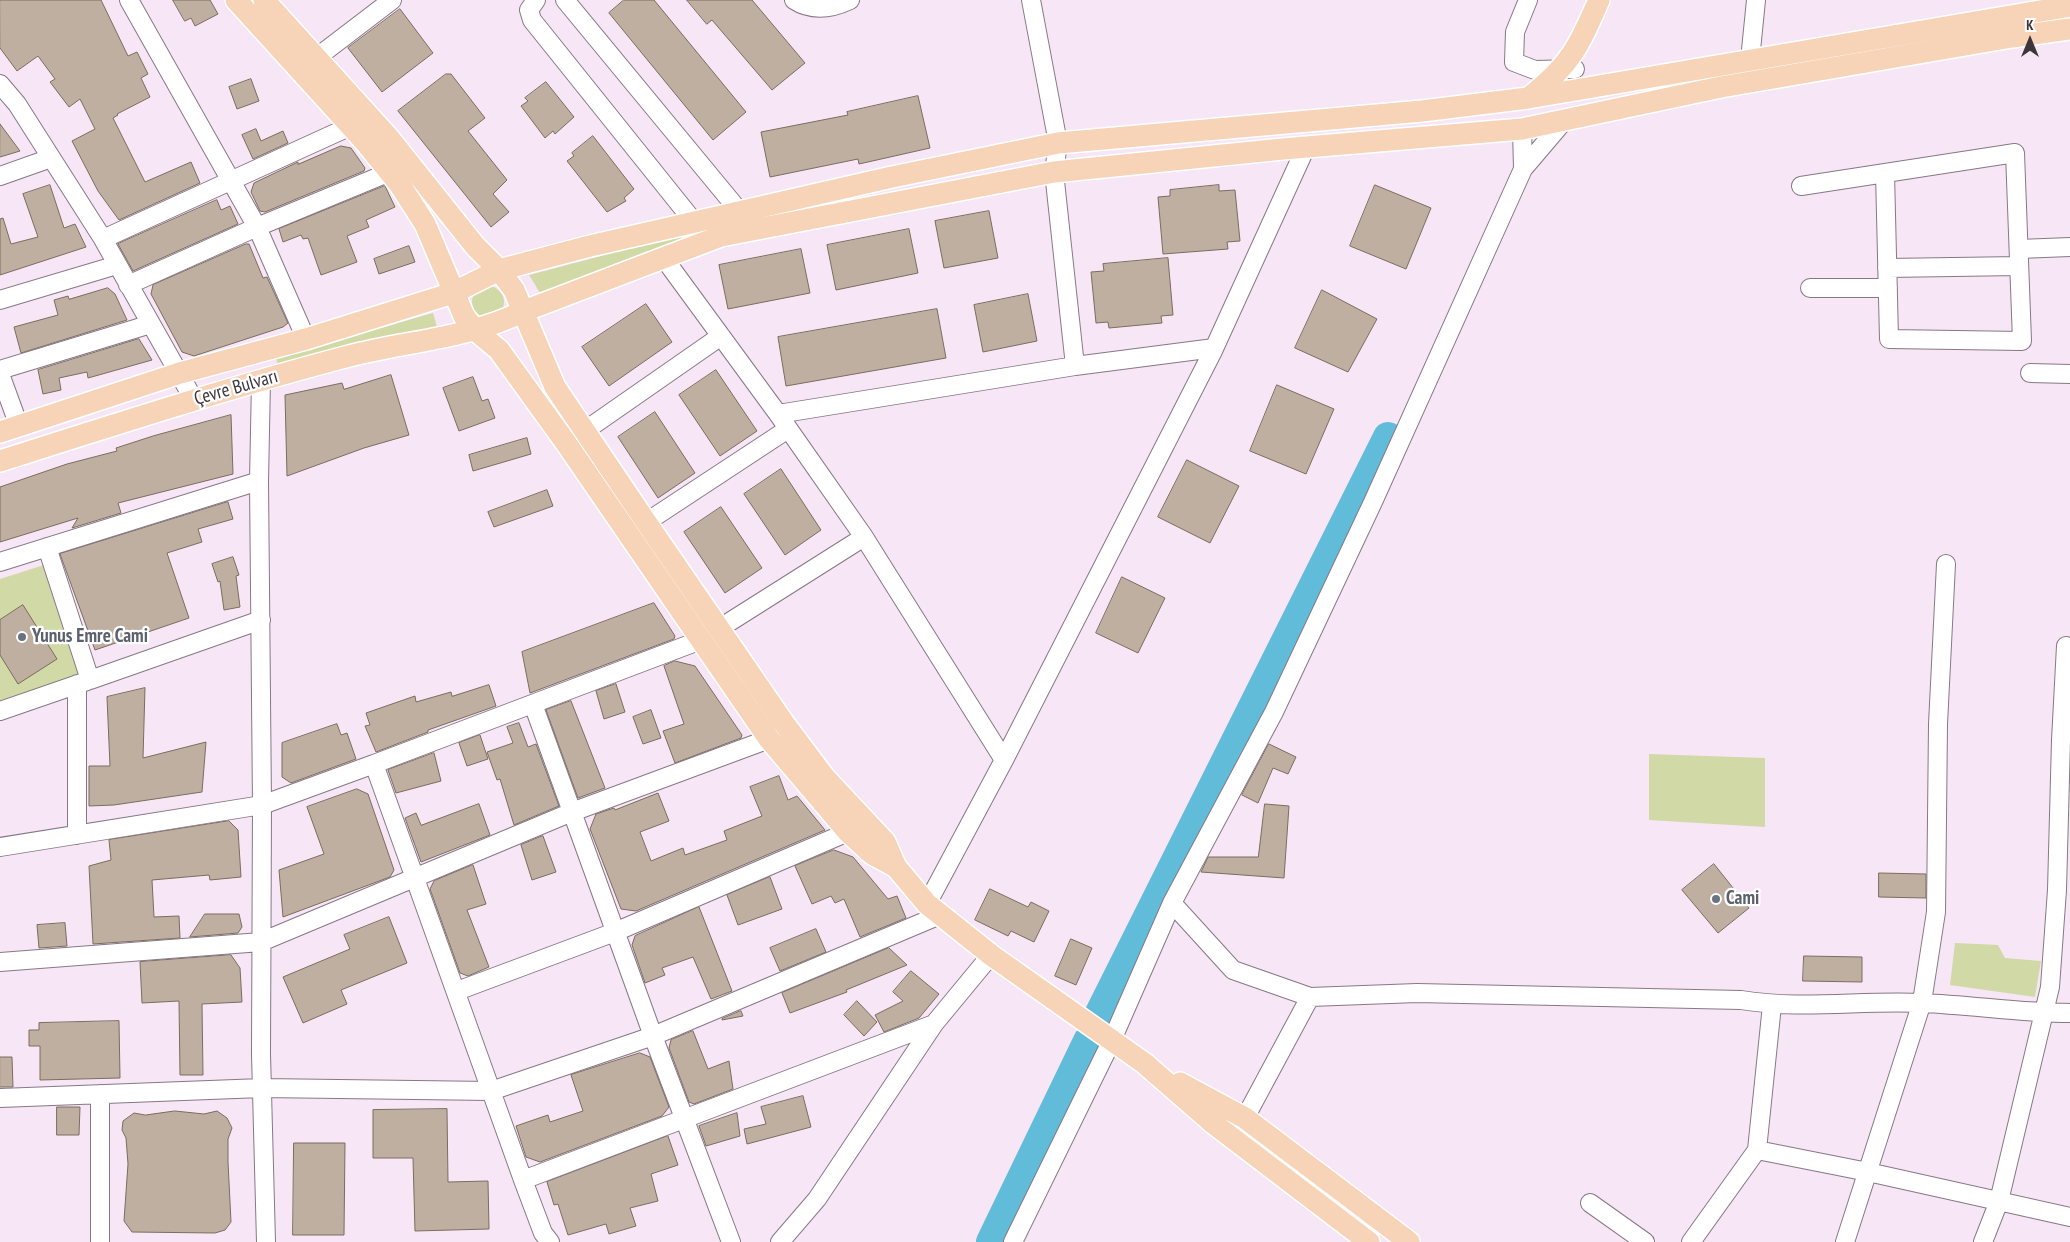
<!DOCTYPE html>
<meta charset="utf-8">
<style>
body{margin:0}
#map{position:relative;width:2070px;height:1242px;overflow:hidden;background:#f7e6f6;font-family:"PT Sans Narrow",sans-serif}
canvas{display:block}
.north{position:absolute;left:2005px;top:15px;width:50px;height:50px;-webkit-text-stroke:4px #fff;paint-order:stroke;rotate:0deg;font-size:14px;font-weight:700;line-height:20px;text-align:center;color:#3c353c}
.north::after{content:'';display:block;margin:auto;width:18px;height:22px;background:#3c353c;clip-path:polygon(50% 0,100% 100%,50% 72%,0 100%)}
</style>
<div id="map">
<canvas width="2070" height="1242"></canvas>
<div class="north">K</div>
</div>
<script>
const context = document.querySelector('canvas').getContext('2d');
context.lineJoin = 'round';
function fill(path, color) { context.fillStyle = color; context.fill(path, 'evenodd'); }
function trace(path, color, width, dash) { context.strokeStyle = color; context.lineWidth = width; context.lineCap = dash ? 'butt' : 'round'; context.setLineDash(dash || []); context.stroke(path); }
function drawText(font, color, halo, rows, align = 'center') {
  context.font = font + ' "PT Sans Narrow",sans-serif'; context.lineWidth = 4.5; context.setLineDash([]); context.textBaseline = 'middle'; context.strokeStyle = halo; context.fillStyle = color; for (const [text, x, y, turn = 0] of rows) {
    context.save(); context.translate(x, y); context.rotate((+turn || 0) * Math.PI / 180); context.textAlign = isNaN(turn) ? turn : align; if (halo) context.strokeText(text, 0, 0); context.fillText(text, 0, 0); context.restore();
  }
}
fill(new Path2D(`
 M681,235L682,242L542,296L529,275Z
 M472 302a16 16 0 1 1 32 0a16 16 0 1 1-32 0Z
 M433,313L437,327L278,365L276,358Z
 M44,565L82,676L0,703V579Z
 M1649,754L1765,758V827L1649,820Z
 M1955,943L1998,945L2005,958L2041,961L2035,997L1950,985Z`), '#d1d9a6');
trace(new Path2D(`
 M1099,1015L1388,437
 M991,1242L1088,1041`), '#61bcd9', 30);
const building = new Path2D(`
 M0,0H101L128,56L137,52L148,74L141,78L150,97L117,114L118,115L113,118L145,182L191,162L200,183L119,220L98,191L72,141L95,129L80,99L69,107L50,82L55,79L38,56L17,71L0,48Z
 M173,0H210L218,14L195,26L191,18L185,21Z
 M624,0H654L746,112L713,140L609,13Z
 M687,0H752L805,63L772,90L712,20L707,24Z
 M400,9L433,53L382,92L348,48Z
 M446,74H451L485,118L468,131L507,180L493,194L509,212L491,227L398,111Z
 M251,79L259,101L237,109L229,87Z
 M546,82L574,117L555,134L553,131L545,138L521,106L528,101L525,98Z
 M918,96L930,148L859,164L858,159L770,177L761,132L848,115L847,112Z
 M0,124L20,151L0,157Z
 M256,129L261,141L283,131L288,143L253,159L242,135Z
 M593,136L634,189L624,198L626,201L607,212L567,161L574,156L572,153Z
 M341,146L351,148L365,168L364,171L265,212L260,211L251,192L254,183L298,162V164Z
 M50,185L64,228L75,224L86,247L0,275V219L3,218L11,244L38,237L23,194Z
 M1219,185V191L1235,190L1240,241L1227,242L1228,249L1163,254L1158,197L1170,196V190Z
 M1375,185L1431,208L1406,269L1350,246Z
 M385,186L395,207L366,220L369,227L347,236L357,262L321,275L308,238L303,239L301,235L283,242L279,229Z
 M217,200L221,210L230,206L238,224L133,271L118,244Z
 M989,211L998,258L944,268L935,221Z
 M909,229L918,273L836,290L827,245Z
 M246,244H249L263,278L267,277L288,323L283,327L194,356L182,352L151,294L153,285Z
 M409,246L415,262L379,274L374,259Z
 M801,249L810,293L728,309L719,265Z
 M1168,258L1173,315L1161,316L1162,323L1109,328L1108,322L1096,323L1091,272L1104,271L1103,264Z
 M108,288L115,294L127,320L21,353L14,327L58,315L54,300L68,296L69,299Z
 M1322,290L1377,319L1348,372L1295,348Z
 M1028,294L1037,341L983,352L974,305Z
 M646,304L672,342L609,386L582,347Z
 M937,309L946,358L786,386L778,337Z
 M139,339L152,360L88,378L87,372L59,378L61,390L43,394L38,370Z
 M716,370L757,431L720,456L679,395Z
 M391,375L409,435L364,448L287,476L285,395L342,383L344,389Z
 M473,377L482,401L488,399L495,418L459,431L443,388Z
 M1277,385L1334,409L1306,474L1250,451Z
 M655,412L695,473L658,498L618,437Z
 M231,415L233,474L118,503L121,513L72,528L78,518L0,542V487L67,464L117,451L116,448L153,436Z
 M527,438L531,454L473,471L469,455Z
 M1187,460L1239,486L1210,543L1158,517Z
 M781,469L821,530L785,555L744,494Z
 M547,490L553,506L494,527L488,512Z
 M228,502L233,519L198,529L202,542L167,553L189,618L95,650L60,554Z
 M721,507L762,568L725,593L684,532Z
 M233,557L239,575L236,576L240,607L224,610L220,581L218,582L212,564Z
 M1122,577L1165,598L1138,653L1096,633Z
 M654,603L675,636L674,639L530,693L522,652Z
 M23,605L57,659L18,684L0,655V620Z
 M675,661L695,666L742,735L741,738L675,763L663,731L684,724L664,666Z
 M616,684L625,712L604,719L596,691Z
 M489,685L496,706L428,730V732L376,752L365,726L370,725L366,713L415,696L416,702L451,692L452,696Z
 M145,688L143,758L206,742L202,792L114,805L89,806V766H110L107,697Z
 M571,701L605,788L578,798L546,710Z
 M651,710L661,738L643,744L633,717Z
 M519,723L528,747L536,744L559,806L514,825L500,779L497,780L487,752L513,743L507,727Z
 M337,724L341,735L347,733L356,759L291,783L282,777V743Z
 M480,735L488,759L467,766L459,743Z
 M1269,744L1296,757L1288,774L1273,768L1258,803L1242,795Z
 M434,753L441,781L396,793L388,770Z
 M779,776L788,800L797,796L825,830L636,911L621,909L590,829L596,814L614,808L615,810L658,793L669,821L640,832L651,861L683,848L685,855L727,840L724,831L762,816L750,787Z
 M357,789L368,794L394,870L390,877L283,917L279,870L324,854L307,807Z
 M479,804L490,835L421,862L405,818L416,813L421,825Z
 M1265,804L1289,806L1284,878L1201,872L1208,857H1258Z
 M229,821L238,830L241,877L210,880L209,875L152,880L154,917L179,916L180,938L93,944L89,866L111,860L109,840Z
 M543,836L556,872L532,880L521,845Z
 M834,850L853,857L888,899L897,896L906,918L860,937L844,899L835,903L831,896L812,904L795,866Z
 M1714,864L1749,908L1718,933L1682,890Z
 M473,865L486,904L467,910L489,967L468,976L460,973L430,889L434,881Z
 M1879,873L1926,874V898L1879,897Z
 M770,877L782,909L738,925L727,895Z
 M990,889L1028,907L1031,902L1049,911L1034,942L1011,931L1008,936L975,920Z
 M699,907L732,991L711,999L693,957L662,968L665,975L645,983L632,945L635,936Z
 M205,914H239L242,927L238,933L190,937Z
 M389,917L407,963L341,990L347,1004L303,1023L283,977L350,949L344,935Z
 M65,923L67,946L39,948L37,925Z
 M816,929L826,952L780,971L770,948Z
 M1071,939L1092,948L1076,985L1055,976Z
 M889,948L907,965L846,990L847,992L790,1013L782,993Z
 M231,955L240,968L242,1002L202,1004L203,1075H180L179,1001L142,1003L140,962Z
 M1804,956L1862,957V982L1803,981Z
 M911,971L939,994L919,1018L884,1032L875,1015L903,1001L893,992Z
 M857,1001L877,1022L864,1036L844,1015Z
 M741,1011L743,1016L722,1020V1019Z
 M119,1021L120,1078L40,1080V1046H29V1030H39V1023Z
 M693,1031L708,1069L729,1061L733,1089L694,1104L689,1102L669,1048L671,1040Z
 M640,1053L650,1057L669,1107L662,1116L540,1162L526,1157L516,1126L548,1115L550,1122L583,1111L571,1075Z
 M0,1057H12L13,1087H0Z
 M803,1096L811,1127L747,1144L744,1129L766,1124L761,1107Z
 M57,1107H80L79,1135H57Z
 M447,1109L448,1182L488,1181L489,1229L415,1231L413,1158H373V1110Z
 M175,1111L204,1114L217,1111L227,1118L232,1128L228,1139V1162L231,1222L225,1230L215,1233L132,1232L124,1221L128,1164L126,1138L122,1130L123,1121L134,1113L145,1115Z
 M737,1113L740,1136L706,1146L699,1126Z
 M668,1136L678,1165L651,1174L658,1201L630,1208L636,1226L609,1234L606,1224L568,1235L558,1204L554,1205L547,1182Z
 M294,1143H345L344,1235H293Z`);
fill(building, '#bfafa1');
trace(building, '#7a6c5e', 1);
const minor = new Path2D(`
 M129,0L257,227L306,339
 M536,0L529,10L532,20L694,222
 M565,0L740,212
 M794,0C811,11 831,9 850,0
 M1031,0L1058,143L1054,172L1075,366
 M1528,0L1515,32L1514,62L1535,70L1575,69
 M1750,60L1756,0
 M307,65L392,0
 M0,84L17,104L103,239L194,400
 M1522,129L1523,169
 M0,176L51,158
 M1801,186L2015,153L2022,341L1889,339L1885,173
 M103,239L351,126
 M2019,249L2070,247
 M663,257L778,414L864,537L1004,760
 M1887,268L2019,266
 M128,285L257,227L390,172
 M1810,288H1888
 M0,300L117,265
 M0,370L151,324
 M2030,373L2070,374
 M0,374L19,426
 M261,381L259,481L262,805L261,1054L266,1242
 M778,414L1075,366L1214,348
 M573,439L721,336
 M636,529L788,429
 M47,547L90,680L261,620
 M0,562L259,481
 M77,684V835
 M533,704L653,1036L731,1242
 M0,711L87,681
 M374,764L701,640L864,537
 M0,847L262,805L374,764L523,1180L543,1233L550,1242
 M1172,903L1233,970L1310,997L1417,993L1741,1000C1801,1010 1862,1000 1922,1003C1972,1005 2021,1013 2070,1013
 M927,904L1004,760L1212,353L1306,147
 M0,962L261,942L572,812L769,739
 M457,991L615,932L848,832
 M0,1098L262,1088L491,1091L653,1036L940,915
 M1245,1118L1310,997
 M1757,1150L1868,1172L2070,1217
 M523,1180L934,1024
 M1590,1203L1645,1242
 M100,1242V1094
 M780,1242L817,1199L934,1024L991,955
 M1013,1242L1112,1040L1172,903L1274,712L1373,502L1523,169L1563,122
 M1691,1242L1757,1150L1772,1005
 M1845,1242L1922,1002L1936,912L1938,724L1946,564
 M1983,1242L1999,1201L2050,987L2057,890L2061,740L2066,646`);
const major = new Path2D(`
 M236,0L366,143L400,185L425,224L464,316L475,330L499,350L566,443L769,739L848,832L872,854L896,867
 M264,0L389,138L475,246L499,270L514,290L555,387L646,522L783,722L825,778L885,842L896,867L927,904L991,955L1144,1063L1214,1124L1369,1242
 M1531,96C1571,64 1579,46 1599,0
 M0,432L180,373L306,339L453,293L499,270L590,246L892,177L1058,143L1422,111L1528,98L2070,6
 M0,461C116,424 231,387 349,356C407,341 470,338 524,311L721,236L1054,172L1283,149L1522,129L1721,87L2012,37L2070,29
 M1180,1083L1245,1118L1409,1242`);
trace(minor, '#877886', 20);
trace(major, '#fff', 24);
trace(minor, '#fff', 18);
trace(major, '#f7d3b7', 21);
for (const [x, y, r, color] of [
 [22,637,5,"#6b7280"],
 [1716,899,5,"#6b7280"]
]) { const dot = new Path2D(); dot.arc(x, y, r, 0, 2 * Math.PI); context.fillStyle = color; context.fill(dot); trace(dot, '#fff', 2); }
drawText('19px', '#3c353c', '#fff', [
 ["Çevre Bulvarı",236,388,-16]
]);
drawText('bold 19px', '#5b616d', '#fff', [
 ["Yunus Emre Cami",32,637],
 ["Cami",1726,899]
], 'left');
</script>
